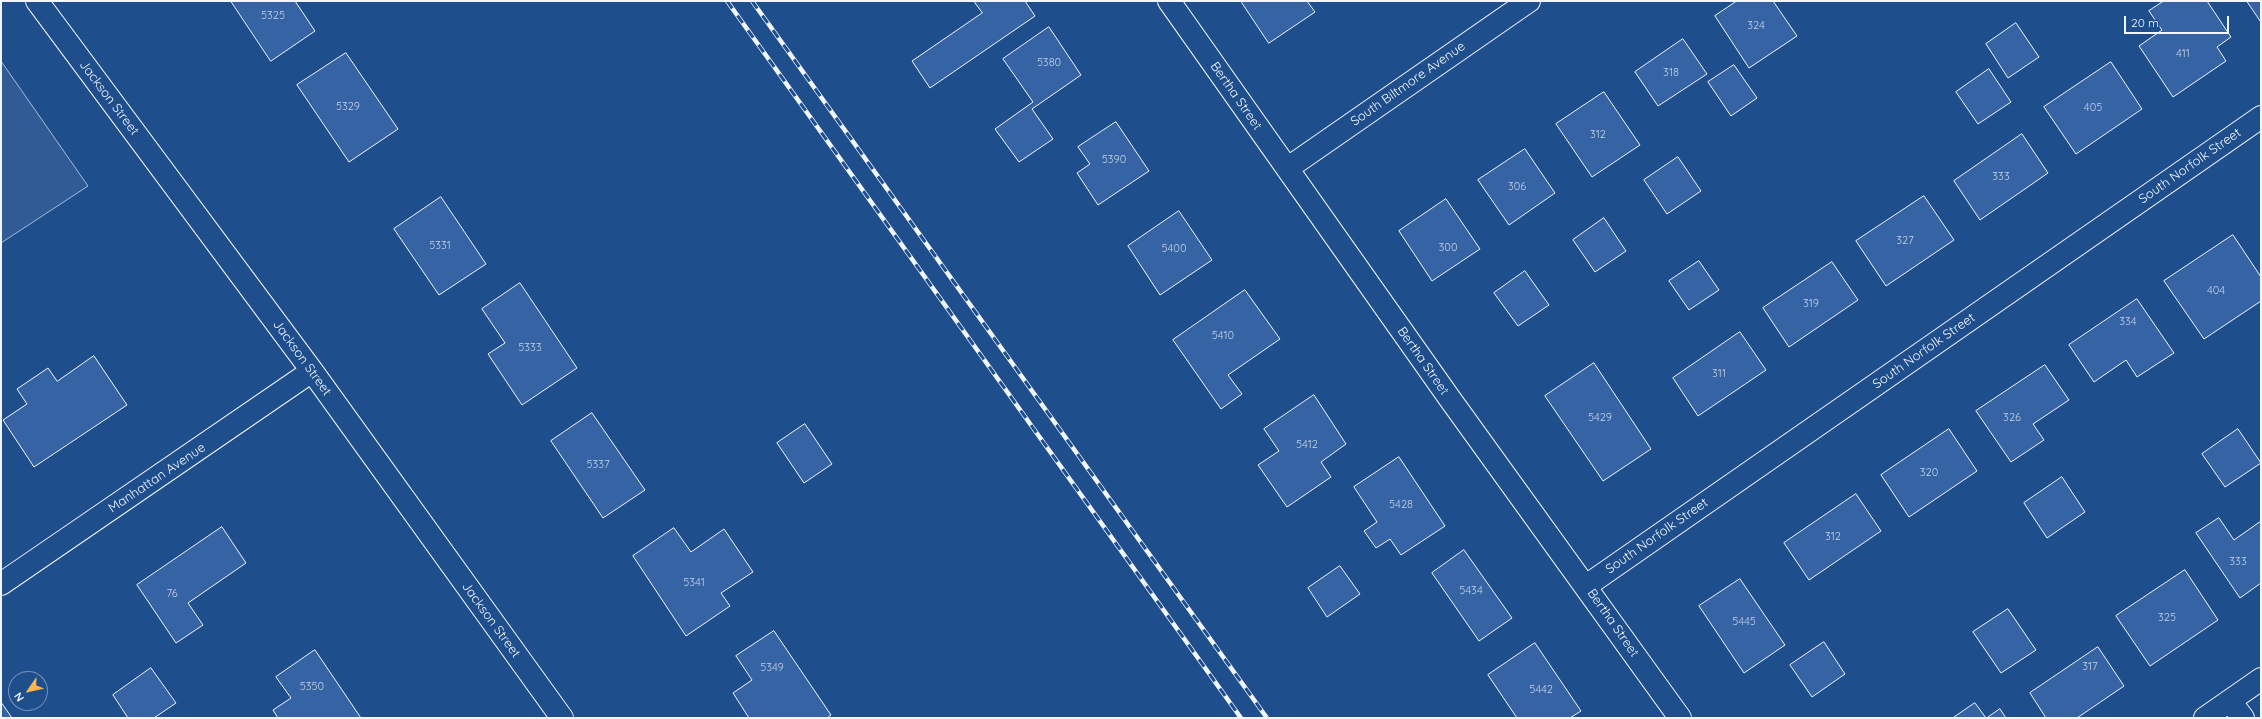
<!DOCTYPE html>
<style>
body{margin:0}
#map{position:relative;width:2262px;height:719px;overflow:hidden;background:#1f4e8c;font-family:Quicksand,sans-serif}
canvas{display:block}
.frame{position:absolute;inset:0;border:2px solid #f2f6ff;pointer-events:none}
.north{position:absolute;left:8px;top:671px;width:40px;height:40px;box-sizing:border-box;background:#1f4e8c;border:1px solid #7391ba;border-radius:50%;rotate:236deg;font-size:11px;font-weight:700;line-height:16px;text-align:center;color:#f2f6ff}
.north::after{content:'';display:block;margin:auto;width:14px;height:18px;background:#ffb74d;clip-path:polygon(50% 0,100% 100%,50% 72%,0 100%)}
.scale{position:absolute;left:2124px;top:16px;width:105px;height:18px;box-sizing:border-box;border:2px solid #f2f6ff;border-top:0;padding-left:5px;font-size:12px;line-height:14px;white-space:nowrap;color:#f2f6ff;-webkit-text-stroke:3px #1f4e8c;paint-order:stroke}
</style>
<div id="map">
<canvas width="2262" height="719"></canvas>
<div class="frame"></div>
<div class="north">N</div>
<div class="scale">20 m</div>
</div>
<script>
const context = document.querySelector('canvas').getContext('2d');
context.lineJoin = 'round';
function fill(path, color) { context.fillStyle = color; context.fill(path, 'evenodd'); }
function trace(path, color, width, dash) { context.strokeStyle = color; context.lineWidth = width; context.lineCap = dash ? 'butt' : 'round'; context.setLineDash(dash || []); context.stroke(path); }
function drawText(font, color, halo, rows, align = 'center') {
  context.font = font + ' Quicksand,sans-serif'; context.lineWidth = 3; context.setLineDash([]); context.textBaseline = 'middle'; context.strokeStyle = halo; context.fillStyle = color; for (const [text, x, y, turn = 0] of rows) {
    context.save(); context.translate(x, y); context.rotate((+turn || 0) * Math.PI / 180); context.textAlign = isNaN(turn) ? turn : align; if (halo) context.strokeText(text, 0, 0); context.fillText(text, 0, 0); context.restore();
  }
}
const parking = new Path2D(`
 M1,61L88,186L1,243Z`);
fill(parking, '#305b95');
trace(parking, '#a8bbd7', 1);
const building = new Path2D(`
 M231,1H295L315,31L271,61Z
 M974,1H1025L1035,16L930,88L912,61L982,13Z
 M1241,1H1307L1315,12L1269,43Z
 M1737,1H1773L1797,36L1749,68L1715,16Z
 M2164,1H2207L2231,37L2217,47L2226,61L2173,97L2139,46L2162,30L2149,11Z
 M2247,1H2261V22Z
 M2016,23L2039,57L2008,78L1986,44Z
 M1049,27L1081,75L1032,109L1053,139L1019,162L995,129L1033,102L1003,59Z
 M1683,39L1707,74L1658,106L1635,72Z
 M346,53L398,129L349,162L297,85Z
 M2111,62L2142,109L2076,154L2044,107Z
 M1734,65L1757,98L1731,116L1708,82Z
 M1989,69L2011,102L1978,124L1956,92Z
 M1604,92L1640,145L1592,177L1556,124Z
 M1116,122L1149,171L1098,205L1077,173L1090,164L1078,147Z
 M2022,134L2048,173L1980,220L1954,181Z
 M1525,149L1555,193L1509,225L1478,180Z
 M1678,157L1701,191L1667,214L1644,180Z
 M1924,196L1954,240L1886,286L1856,241Z
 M441,197L486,264L439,295L394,229Z
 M1446,199L1480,249L1432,281L1399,231Z
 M1179,211L1212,260L1160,295L1128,246Z
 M1604,218L1626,251L1595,272L1573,240Z
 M2233,235L2261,277V301L2204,339L2164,281Z
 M1699,261L1719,290L1689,310L1669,281Z
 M1832,262L1858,300L1789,347L1763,308Z
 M1525,271L1549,305L1518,326L1494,293Z
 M520,283L577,368L522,405L488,354L505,343L482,309Z
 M1245,290L1280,339L1228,375L1242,394L1221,409L1173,340Z
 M2137,299L2174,353L2137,377L2126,360L2094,382L2069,345Z
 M1740,332L1766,370L1698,416L1673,378Z
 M94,356L127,405L34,467L3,420L27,404L17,389L48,368L57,381Z
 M1594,363L1651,449L1603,481L1545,396Z
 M2045,365L2069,400L2033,424L2044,440L2011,462L1976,411Z
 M1314,395L1346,444L1321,462L1331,477L1287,507L1258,465L1279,451L1264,429Z
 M592,413L645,490L603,518L551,441Z
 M805,424L832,464L804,483L777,443Z
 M1949,429L1977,471L1909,517L1881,475Z
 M2238,429L2261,463L2225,487L2202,454Z
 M1399,457L1445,526L1401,555L1390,539L1376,548L1364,531L1377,522L1354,487Z
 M2062,477L2085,512L2047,538L2024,503Z
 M1856,494L1881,531L1809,580L1784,543Z
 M2219,518L2234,540L2261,521V583L2240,598L2196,533Z
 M222,527L246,563L188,603L203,625L176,643L137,585Z
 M674,528L691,552L724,529L753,572L721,593L730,606L686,636L633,556Z
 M1464,550L1512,618L1479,641L1432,573Z
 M1340,566L1360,594L1327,617L1308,588Z
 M2185,570L2218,620L2150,666L2116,616Z
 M1740,579L1785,645L1744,673L1699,606Z
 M2008,609L2036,650L2001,673L1973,632Z
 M774,631L831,715L827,718H749L733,693L752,680L736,656Z
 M1824,642L1845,674L1812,697L1790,665Z
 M1535,643L1581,711L1570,718H1517L1488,675Z
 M2098,647L2124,686L2077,718H2046L2030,693Z
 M315,650L361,718H278L273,710L291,698L276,677Z
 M151,668L176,703L154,718H128L113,695Z
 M1,702L12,718H1Z
 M1975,703L1986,718H1953Z
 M2000,709L2006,718H1987Z`);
fill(building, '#3563a3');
trace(building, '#f2f6ff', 1);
const minor = new Path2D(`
 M37,1L312,371L562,718
 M1169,1L1450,399L1680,718
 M1288,168L1529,1
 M1,584L312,371
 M1586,586L2261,117
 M2230,701L2243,718
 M2205,718L2261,679`);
trace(minor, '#f2f6ff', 24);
trace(minor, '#1f4e8c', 22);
const rail = new Path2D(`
 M727,1L1241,718
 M752,1L1267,718`);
trace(rail, '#f2f6ff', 4.5);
trace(rail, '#1f4e8c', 3, [9]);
drawText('11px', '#c3d1e8', null, [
 ["5325",273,16],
 ["324",1756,26],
 ["411",2183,54],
 ["5380",1049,63],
 ["318",1671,73],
 ["5329",348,107],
 ["405",2093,108],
 ["312",1598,135],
 ["5390",1114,160],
 ["333",2001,177],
 ["306",1517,187],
 ["327",1905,241],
 ["5331",440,246],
 ["300",1448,248],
 ["5400",1174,249],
 ["404",2216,291],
 ["319",1811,304],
 ["334",2128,322],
 ["5410",1223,336],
 ["5333",530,348],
 ["311",1719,374],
 ["5429",1600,418],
 ["326",2012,418],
 ["5412",1307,445],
 ["5337",598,465],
 ["320",1929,473],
 ["5428",1401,505],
 ["312",1833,537],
 ["333",2238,562],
 ["5341",694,583],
 ["5434",1471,591],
 ["76",172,594],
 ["325",2167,618],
 ["5445",1744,622],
 ["317",2090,667],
 ["5349",772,668],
 ["5350",312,687],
 ["5442",1541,690]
]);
drawText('13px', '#f2f6ff', '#1f4e8c', [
 ["South Biltmore Avenue",1408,84,-35],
 ["Bertha Street",1236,96,55],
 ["Jackson Street",109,98,53],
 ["South Norfolk Street",2190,166,-35],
 ["South Norfolk Street",1924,351,-35],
 ["Jackson Street",302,358,54],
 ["Bertha Street",1423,361,55],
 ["Manhattan Avenue",157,478,-34],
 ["South Norfolk Street",1657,536,-35],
 ["Jackson Street",491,620,54],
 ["Bertha Street",1613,623,55]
]);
</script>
